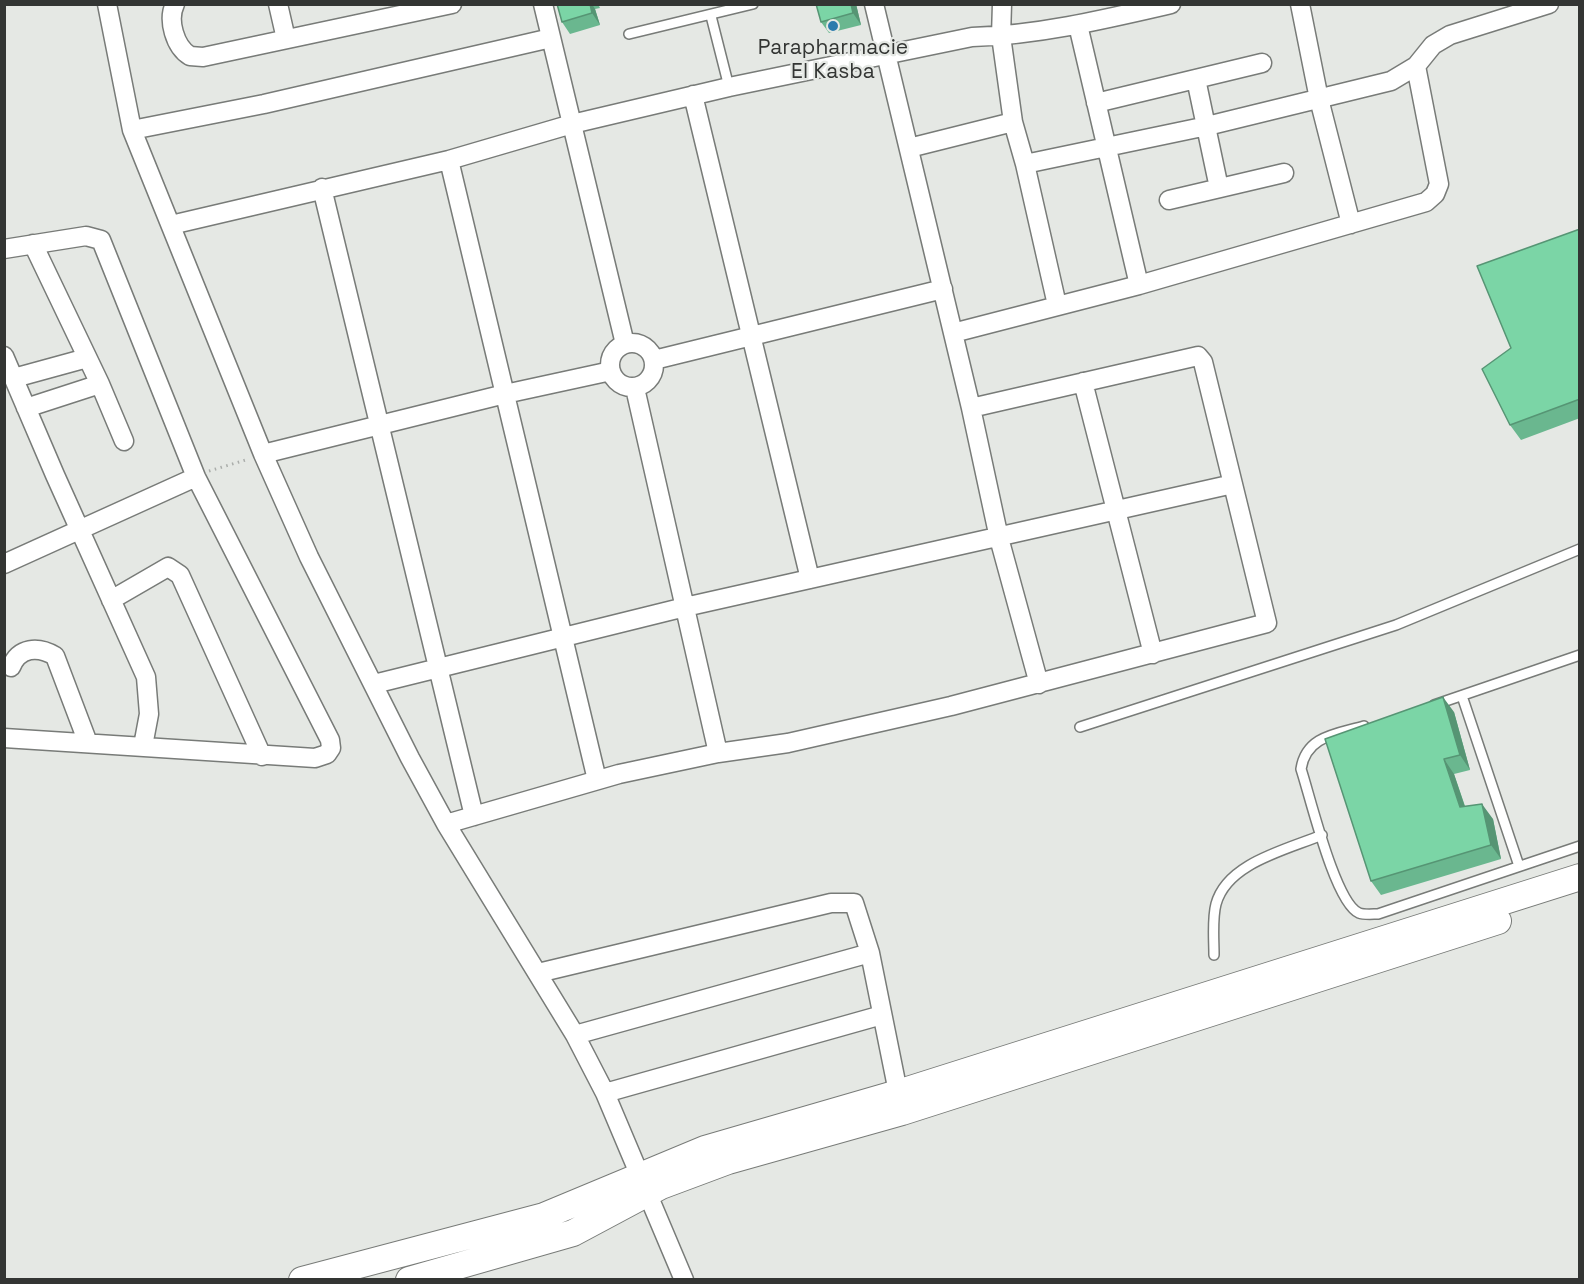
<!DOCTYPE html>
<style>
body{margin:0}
#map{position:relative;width:1584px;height:1284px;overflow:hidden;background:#e5e8e4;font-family:"Space Grotesk",sans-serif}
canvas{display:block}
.frame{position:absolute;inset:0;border:6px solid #333533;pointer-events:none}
</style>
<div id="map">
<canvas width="1584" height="1284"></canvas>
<div class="frame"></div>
</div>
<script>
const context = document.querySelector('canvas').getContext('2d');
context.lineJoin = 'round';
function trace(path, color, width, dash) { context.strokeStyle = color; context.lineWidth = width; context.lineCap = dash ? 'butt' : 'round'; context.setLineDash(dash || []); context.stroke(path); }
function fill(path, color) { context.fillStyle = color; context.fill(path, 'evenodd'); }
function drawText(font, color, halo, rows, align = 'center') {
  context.font = font + ' "Space Grotesk",sans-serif'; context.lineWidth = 4.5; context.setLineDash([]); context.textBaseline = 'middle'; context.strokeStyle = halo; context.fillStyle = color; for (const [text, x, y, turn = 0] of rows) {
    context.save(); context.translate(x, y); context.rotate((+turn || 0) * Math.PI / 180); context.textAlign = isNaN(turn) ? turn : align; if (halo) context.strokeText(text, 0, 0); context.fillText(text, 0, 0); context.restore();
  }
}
const lane = new Path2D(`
 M711,16L729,87
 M629,34L753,4
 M1462,696L1519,866
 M1434,705L1580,655
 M1364,726C1336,734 1306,736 1301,769C1310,796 1335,903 1359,913C1364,915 1373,914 1378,914L1580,846
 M1080,727L1396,625L1580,549
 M1214,955C1214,939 1212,919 1216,904C1227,863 1286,850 1322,835`);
const street = new Path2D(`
 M107,4L132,130L263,454L309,557L410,758L446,824L575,1035L605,1093L684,1280
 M175,4C167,20 175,47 190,56L203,57L452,4
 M278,4L286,39
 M543,4L625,344
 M874,4L971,408L999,538L1039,684
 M1002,4L1001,36L1013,122L1025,164L1057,305
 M1300,4L1319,99L1351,224
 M1078,25L1139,285
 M1196,79L1219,188
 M693,95L810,579
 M1096,103L1262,63
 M132,130L264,104L551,38
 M909,148L1013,122
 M449,160L597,780
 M1025,164L1207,126L1391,81L1416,66L1433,45L1450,35L1549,4
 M322,188L474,816
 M1169,200L1284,173
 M171,225L449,160L572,124L729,87L972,37C1039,35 1106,19 1171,4
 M33,244L100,384L124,441
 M4,249L86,236L101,240L196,477L330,740L331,748L327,754L315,758L4,738
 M953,333L1139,285L1426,202L1435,194L1439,184L1416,66
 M610 365a22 22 0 1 1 44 0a22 22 0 1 1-44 0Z
 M4,356L55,475L146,677L149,714L143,746
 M654,360L943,289
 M14,378L87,358
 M1083,382L1153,654
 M635,388L718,753
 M26,408L100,384
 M263,454L505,394L611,371
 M4,564L196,477
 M111,600L168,567L180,575L262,756
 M11,667C19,647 38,646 55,656L88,743
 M374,684L685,607L1233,484
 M446,824L619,774L718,753L788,743L951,706L1267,623L1203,362L1198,356L971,408
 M538,973L831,903H854L870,953L900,1102
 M575,1035L870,953
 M605,1093L882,1015`);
const secondary = new Path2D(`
 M302,1280L544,1216L705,1149L898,1093L1580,877
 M409,1280L573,1233L661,1186L728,1161L902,1112L1498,921`);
trace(lane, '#787b78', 12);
trace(street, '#787b78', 21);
trace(secondary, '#787b78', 28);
trace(new Path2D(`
 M209,471L249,459`), '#aaadaa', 3, [1.5, 4.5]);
trace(lane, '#fff', 9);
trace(street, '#fff', 18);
trace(secondary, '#fff', 26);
fill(new Path2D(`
 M557,4H598L600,8L595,9L600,25L570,34L562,22Z
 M816,4H856L861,25L829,33L821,22Z
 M1580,229V418L1521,440L1510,425L1511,348Z
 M1454,712L1470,770L1454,774L1465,806L1493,819L1501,859L1381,895L1371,881Z`), '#6ab78f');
fill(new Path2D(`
 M590,4H592L595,9L600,25L592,13Z
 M851,4H856L861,25L853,13Z
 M1443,697L1454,712L1470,770L1460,755Z
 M1444,759L1454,774L1470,822L1460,807Z
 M1482,804L1493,819L1501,859L1491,845Z`), '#569574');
const building = new Path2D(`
 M557,4H590L592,13L562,22Z
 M816,4H851L853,13L821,22Z
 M1580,229V399L1510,425L1482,369L1511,348L1477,266Z
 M1443,697L1460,755L1444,759L1460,807L1482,804L1491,845L1371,881L1325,739Z`);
fill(building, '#7bd5a6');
trace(building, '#569574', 1.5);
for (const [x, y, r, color] of [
 [833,26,6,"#2c7bad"]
]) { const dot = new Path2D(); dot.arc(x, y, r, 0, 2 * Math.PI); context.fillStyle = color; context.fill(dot); trace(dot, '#e5e8e4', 2); }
drawText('21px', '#333533', '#e5e8e4', [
 ["Parapharmacie",833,48],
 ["El Kasba",833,72]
]);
</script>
